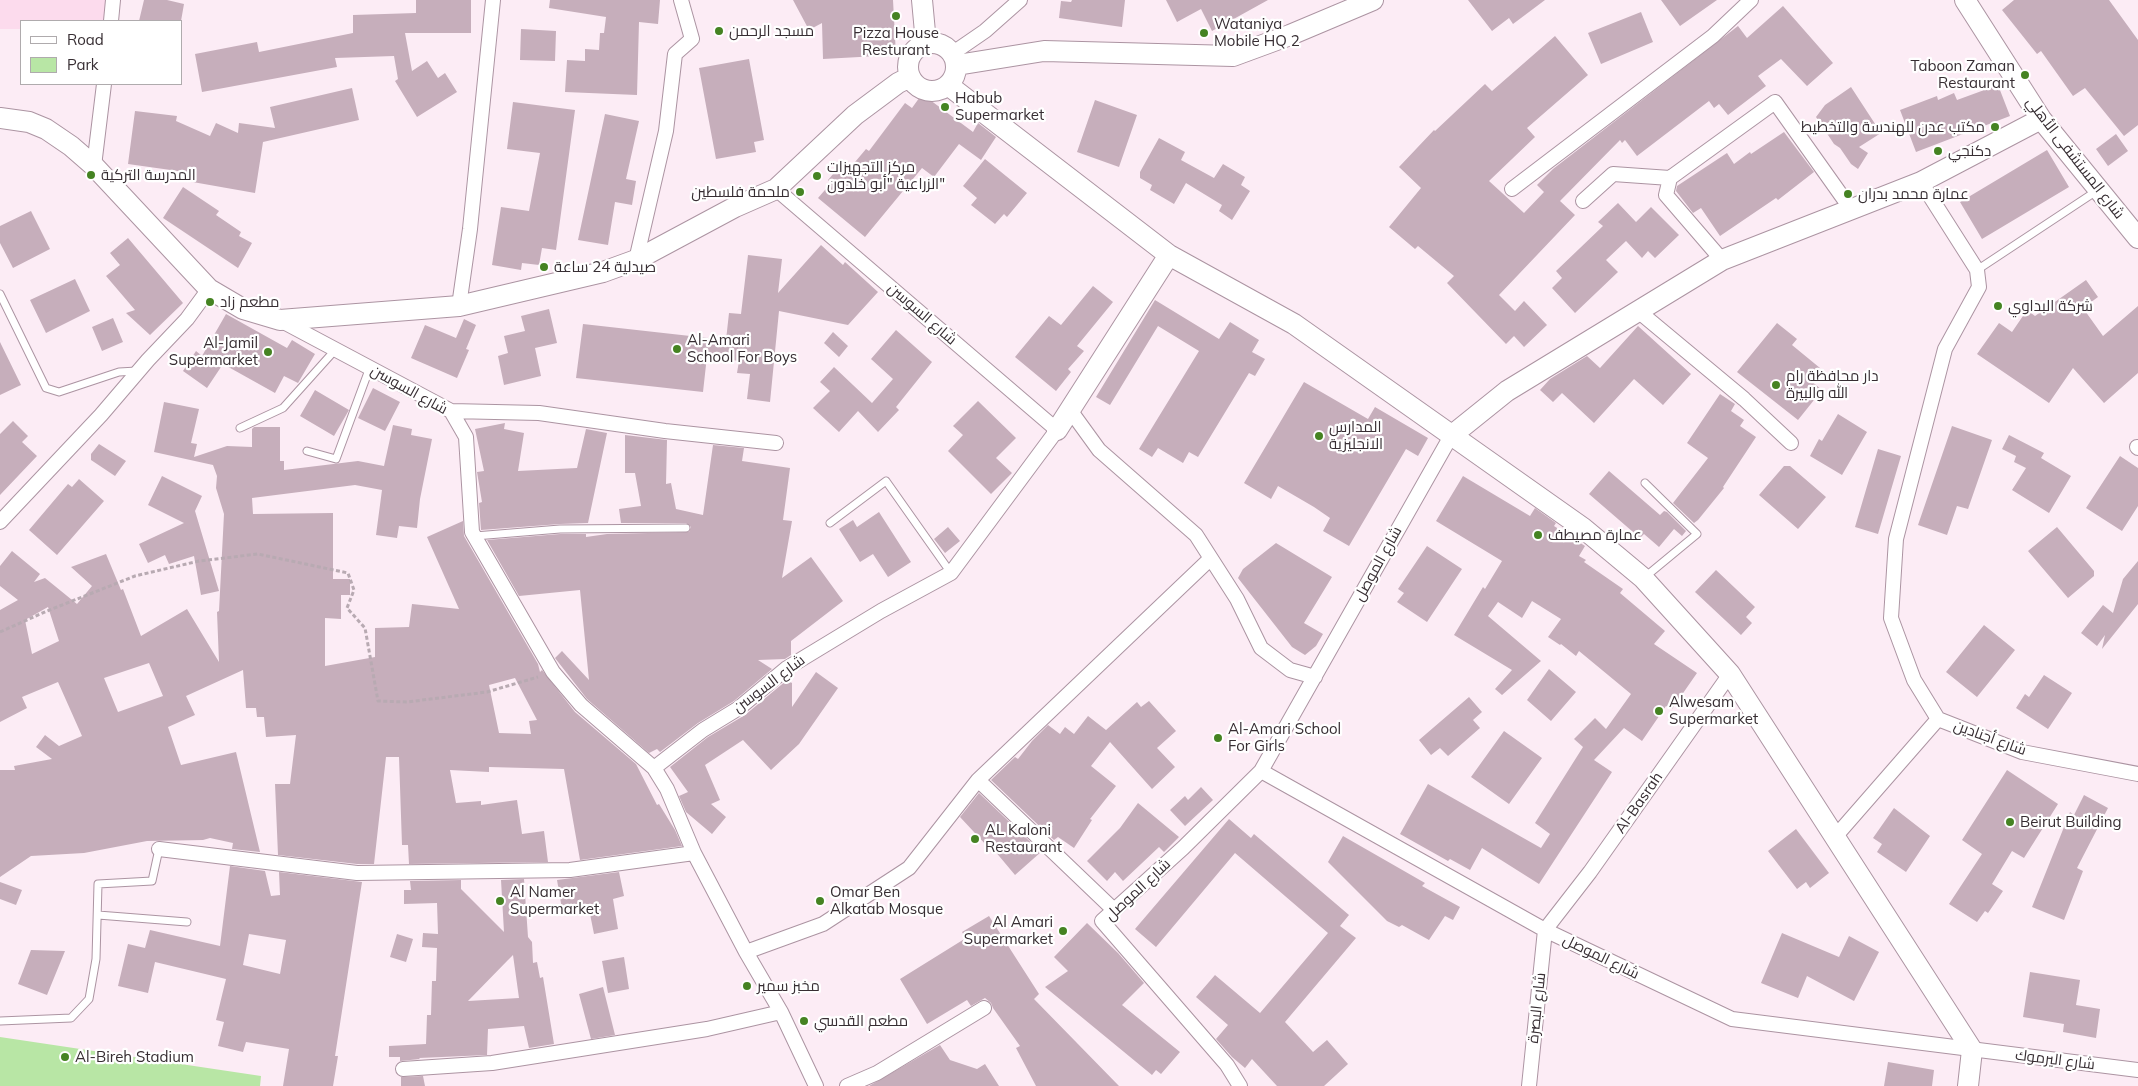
<!DOCTYPE html>
<meta charset="utf-8">
<style>
body{margin:0}
#map{position:relative;width:2138px;height:1086px;overflow:hidden;background:#fcecf5;font-family:Mulish,sans-serif}
canvas{display:block}
.legend{position:absolute;left:20px;top:20px;width:162px;height:65px;box-sizing:border-box;background:#fff;border:1px solid #afabad;margin:0;padding:6px 9px;list-style:none;font-size:15px;color:#372e33}
.legend li{display:flex;align-items:center;gap:10px;height:25px}
.legend b{width:25px;border:1px solid #afabad}
</style>
<div id="map">
<canvas width="2138" height="1086"></canvas>
<ul class="legend">
<li><b style="height:6px;background:#fff"></b>Road</li>
<li><b style="height:14px;background:#b8e6a5"></b>Park</li>
</ul>
</div>
<script>
const context = document.querySelector('canvas').getContext('2d');
context.lineJoin = 'round';
function fill(path, color) { context.fillStyle = color; context.fill(path, 'evenodd'); }
function trace(path, color, width, dash) { context.strokeStyle = color; context.lineWidth = width; context.lineCap = dash ? 'butt' : 'round'; context.setLineDash(dash || []); context.stroke(path); }
function drawText(font, color, halo, rows, align = 'center') {
  context.font = font + ' Mulish,Cairo,sans-serif'; context.lineWidth = 4.5; context.setLineDash([]); context.textBaseline = 'middle'; context.strokeStyle = halo; context.fillStyle = color; for (const [text, x, y, turn = 0] of rows) {
    context.save(); context.translate(x, y); context.rotate((+turn || 0) * Math.PI / 180); context.textAlign = isNaN(turn) ? turn : align; if (halo) context.strokeText(text, 0, 0); context.fillText(text, 0, 0); context.restore();
  }
}
fill(new Path2D(`
 M0,0H107L105,21H21V29H0Z`), '#fcdbed');
fill(new Path2D(`
 M0,1037L261,1076L260,1086H0Z`), '#b8e6a5');
fill(new Path2D(`
 M144,0H167L184,4L181,21H139Z
 M416,0H471V33H405L412,71L427,61L438,78L445,73L457,92L417,117L395,81L398,79L394,56L335,58L337,67L202,92L195,54L257,42L259,52L353,33V15L416,13Z
 M550,0H660L658,24L639,22L637,95L565,92L567,60L585,61V49L599,50L600,33H604L606,17L549,8Z
 M793,0H893L896,55L823,59L822,23L809,30Z
 M1072,0H1125L1122,27L1059,18L1061,1L1071,2Z
 M1166,0H1268L1212,31L1201,9L1177,22Z
 M1468,0H1545L1513,24L1509,18L1492,31Z
 M1661,0H1717L1680,26Z
 M2014,0H2109L2138,40V125L2124,136L2085,88L2073,96L2041,51L2037,54L2002,10Z
 M1783,6L1833,63L1807,86L1781,59L1758,76L1766,86L1728,115L1719,104L1714,108L1709,101L1637,156L1625,140L1622,143L1620,140L1560,201L1575,215L1499,295L1515,311L1524,301L1547,325L1524,347L1514,336L1506,344L1447,283L1454,276L1418,246L1415,249L1389,227L1421,188L1399,167L1434,130L1435,131L1485,84L1492,91L1555,36L1588,75L1527,128L1535,137L1489,181L1524,213L1544,192L1537,185L1553,169L1738,26L1747,38Z
 M1641,12L1653,42L1601,64L1588,33Z
 M521,29L556,31L555,61L520,60Z
 M749,59L764,140L754,142L756,152L716,159L699,68Z
 M1998,85L2010,116L1916,152L1900,110L1937,96L1938,100L1954,93L1957,100Z
 M1851,87L1881,133L1859,147L1868,153L1858,169L1851,164L1840,148L1834,144L1816,117L1825,105Z
 M352,88L359,120L263,142L255,193L187,181L192,173L128,164L135,111L177,116L176,121L210,136L216,123L238,133L239,123L275,128L270,107Z
 M922,94L973,132L978,123L996,137L981,160L959,144L934,177L922,168L865,237L818,198L831,183L828,180L843,162L850,168L866,149L869,151L905,103L912,108Z
 M1095,100L1137,115L1119,167L1077,152Z
 M513,102L575,110L556,250L542,248L539,265L522,263L521,270L492,265L501,207L529,211L540,153L507,149Z
 M605,114L639,121L626,179L636,181L632,205L615,202L608,245L578,240Z
 M1784,132L1814,172L1778,200L1776,198L1720,236L1701,208L1693,213L1676,191L1677,186L1727,153L1734,164L1750,152L1751,154Z
 M2116,134L2128,151L2108,166L2096,149Z
 M1159,138L1185,152L1181,160L1214,178L1223,164L1245,177L1241,185L1250,191L1232,220L1219,211L1222,205L1186,183L1174,204L1150,190L1152,185L1140,178V172Z
 M2047,150L2069,187L1982,239L1960,202Z
 M985,159L1027,193L1007,217L1004,214L995,224L971,205L977,198L963,186Z
 M183,187L219,211L216,215L241,232L239,236L252,243L238,268L163,218Z
 M1618,203L1636,222L1651,207L1679,235L1655,258L1648,251L1642,258L1626,241L1606,260L1618,272L1575,313L1552,288L1562,278L1556,271L1603,226L1598,222Z
 M31,211L50,249L13,268L0,243V226Z
 M128,238L183,303L150,335L126,313L135,310L106,276L120,265L110,253Z
 M821,245L843,265L845,262L878,292L848,325L779,311L770,402L747,399L750,374L737,373L739,361L707,356L703,392L576,378L583,324L726,340L729,313L741,314L748,255L782,259L778,293Z
 M75,279L90,311L46,333L30,300Z
 M2086,280L2098,297L2083,308L2103,336L2138,306V373L2104,403L2073,368L2049,403L1977,354L1999,323L2012,332L2027,310L2035,316Z
 M1093,286L1113,302L1077,346L1084,351L1068,369L1071,372L1056,391L1015,357L1049,316L1061,325Z
 M1155,300L1219,339L1230,322L1259,340L1252,352L1265,359L1255,376L1249,373L1198,457L1189,452L1183,463L1158,448L1152,457L1139,449L1199,351L1158,326L1110,405L1096,397Z
 M549,309L557,343L535,348L541,376L504,385L498,356L508,353L504,336L525,331L521,316Z
 M226,314L287,348L292,340L315,354L298,383L284,376L275,393L223,364L207,388L183,371L196,351L202,356Z
 M113,318L123,342L102,351L92,327Z
 M464,319L476,325L466,349L469,350L457,378L411,358L425,325L456,338Z
 M1777,323L1797,339L1792,345L1820,368L1810,380L1822,390L1798,420L1737,372Z
 M1638,326L1691,374L1663,405L1634,379L1594,423L1562,393L1553,402L1540,390L1550,379L1587,356L1600,368Z
 M896,330L932,362L896,407L899,410L878,432L858,411L839,432L813,408L830,391L820,382L834,367L872,403L893,379L871,359Z
 M833,332L848,346L839,357L824,343Z
 M0,342L21,385L0,395Z
 M1304,382L1368,419L1375,407L1428,438L1418,456L1406,449L1349,546L1323,531L1330,518L1314,507L1278,486L1271,499L1244,483Z
 M373,388L400,402L385,431L358,418Z
 M315,390L349,410L334,436L300,416Z
 M1720,394L1735,404L1731,411L1744,420L1740,426L1756,437L1723,487L1724,488L1698,520L1694,523L1673,503L1708,458L1687,443Z
 M978,401L1016,438L996,458L1012,473L991,494L948,451L963,435L953,426Z
 M164,402L199,409L191,443L197,444L194,457L227,446L252,447V429L254,427H280V461H284V470L358,461L384,466L393,425L412,429L411,435L432,439L420,499L417,528L399,526L397,538L376,535L382,490L355,485L252,498L253,514L333,513V579H350V595H341V619L325,618V666L375,657V628L409,627L412,604L459,609L427,537L463,521L464,536L538,664L540,672L542,670L575,712L636,764L657,805L659,804L675,830L682,846L580,860L564,769L489,767V772L450,770L456,803L481,801V805L517,800L522,834L544,831L548,862L409,864L408,845H402L399,757H386L374,864H357L278,855L275,784H290L296,735L266,737L264,717H257L256,708H246L243,670L186,696L195,715L168,727L181,765L236,752L260,852L232,849L233,843L210,838L203,840L147,841L84,853L31,856L0,877V770H15L14,766L52,759L36,747L45,735L59,746L82,736L58,682L22,697L27,708L0,722V610L18,600L0,586V566L12,551L40,574L34,582L45,578L77,604L92,586L71,567L106,554L121,590L123,589L141,636L187,609L219,662L217,612L219,611L224,514L216,488L217,476L213,465L154,452ZM48,607L59,641L32,654L25,620ZM149,663L163,696L118,712L104,678ZM515,678L537,720L529,721L531,734L499,733L489,685Z
 M1838,414L1867,432L1842,475L1810,456L1819,439L1822,441Z
 M13,421L28,436L22,442L37,456L0,495V434Z
 M505,423L504,429L524,433L518,471L577,468L586,429L607,433L588,523L560,524L481,530L479,503L482,502L477,472L484,471L475,429Z
 M1952,426L1992,440L1968,509L1957,506L1947,535L1918,525Z
 M625,435L667,440L666,484L671,483L676,509L703,515L713,445L744,448L742,461L790,468L783,520L792,521L782,578L811,557L843,601L791,641V655L785,659L758,660L772,669L734,701L698,723L660,752L657,749L649,753L587,699L555,658L562,651L589,680L580,590L519,596L487,540L560,534H586V537L607,534L689,532L691,527L686,523H621L619,509L641,506L635,473H625Z
 M2009,435L2044,453L2041,458L2071,476L2049,513L2012,490L2026,468L2014,462L2016,456L2002,449Z
 M99,444L126,461L115,476L91,460V454Z
 M1878,449L1901,456L1878,534L1855,527Z
 M2120,456L2138,468V506L2122,531L2086,508Z
 M1784,466H1790L1826,497L1798,529L1759,495Z
 M1609,471L1660,515L1664,511L1667,512L1686,531L1682,536L1674,529L1659,547L1644,534L1640,538L1589,494Z
 M162,476L202,496L195,511L219,591L201,595L194,556L169,564L165,555L148,563L139,544L184,523L148,505Z
 M1463,476L1530,516L1535,508L1556,523L1554,526L1585,546L1579,556L1586,560L1584,562L1623,589L1620,593L1665,631L1654,644L1697,673L1672,709L1666,706L1642,741L1624,728L1594,760L1612,772L1539,884L1482,848L1470,870L1450,859L1448,861L1400,834L1428,784L1541,848L1550,834L1535,823L1583,747L1574,739L1595,718L1606,729L1631,694L1579,651L1576,656L1561,644L1560,645L1548,637L1561,619L1532,601L1522,618L1498,602L1488,616L1541,661L1502,695L1495,689L1512,670L1454,635L1483,587L1485,589L1502,561L1436,521Z
 M79,479L104,501L57,555L29,530L68,484L72,487Z
 M879,512L911,562L888,577L873,554L860,562L839,529L853,520L857,527Z
 M948,527L960,541L945,553L934,539Z
 M2057,527L2094,571V576L2068,598L2028,551Z
 M1276,543L1332,577L1304,623L1323,634L1316,646L1305,655L1292,647L1238,578L1243,569Z
 M1427,546L1462,569L1427,622L1397,602L1404,593L1398,589Z
 M2138,561V604L2102,649L2105,635L2097,646L2081,633L2103,605L2113,613L2123,579Z
 M1716,570L1755,607L1746,617L1752,623L1741,635L1695,592Z
 M1984,625L2015,650L1977,697L1946,672Z
 M1549,669L1576,692L1551,721L1527,700Z
 M816,672L838,688L799,744L771,770L743,740L705,765L720,800L711,804L726,817L712,834L686,812L679,796L688,792L670,767L708,737L745,715L787,680L792,683V707Z
 M2044,675L2072,693L2048,729L2016,708L2025,694L2029,697Z
 M1469,697L1482,712L1473,720L1480,728L1448,756L1440,748L1431,755L1419,740Z
 M1149,701L1176,731L1157,748L1175,767L1152,789L1110,742L1091,766L1116,786L1090,819L1092,820L1074,848L1058,837L1054,840L991,780L1015,757L1018,759L1032,741L1048,725L1060,734L1065,727L1074,734L1088,716L1106,730L1137,702L1141,707Z
 M1504,731L1542,758L1509,804L1471,777Z
 M2007,770L2058,804L2024,858L2012,851L1992,884L2003,891L1988,913L1985,911L1977,922L1949,904L1982,854L1962,840Z
 M1201,787L1213,800L1185,826L1170,810L1185,796L1188,800Z
 M979,793L1041,852L1015,875L989,844L987,846L960,817Z
 M2084,795L2108,808L2077,868L2083,871L2064,920L2032,907L2070,812L2074,815Z
 M1138,803L1179,837L1164,852L1159,847L1123,881L1115,872L1107,881L1087,861L1120,828Z
 M1894,808L1930,836L1906,872L1877,852L1882,844L1873,838Z
 M1229,819L1251,838L1254,834L1349,915L1340,926L1356,938L1285,1022L1313,1052L1327,1040L1348,1064L1324,1086H1277L1252,1059L1245,1068L1232,1057L1216,1039L1228,1025L1196,997L1215,975L1260,1013L1328,933L1235,853L1156,947L1135,929Z
 M1796,829L1829,873L1810,888L1806,882L1797,889L1768,851Z
 M1343,836L1425,883L1422,886L1460,907L1453,920L1445,916L1429,940L1402,925L1399,927L1387,921L1328,862Z
 M230,866L265,871L271,896L280,895L279,872L362,882L335,1056H338L333,1086H283L289,1049L246,1042L243,1052L218,1046L224,1022L216,1020L226,979L155,962L148,993L118,986L128,944L145,948L150,930L220,946ZM249,934L286,940L280,974L243,965Z
 M619,872L624,896L613,899L618,929L594,934L588,904L562,909L557,880Z
 M524,879L528,937L532,942L533,963L537,962L540,978L543,977L554,1044L529,1048L524,1026L488,1029L487,1055L419,1058L420,1059L400,1061V1057H389V1046L426,1044L427,1015H431L432,981H436L437,948L422,947L423,933L438,934L437,903L404,904V890H411L410,881L461,880V889L504,932L501,880ZM513,955L519,998L468,1001L508,960Z
 M0,882L22,890L16,905L0,899Z
 M989,916L1039,994L1034,999L1119,1086H1036L1016,1048L1020,1046L993,1008L991,1003L985,998L971,1006L967,1000L927,1024L900,979L966,938L962,932Z
 M1087,923L1118,953L1144,983L1122,1005L1180,1052L1161,1074L1156,1070L1152,1075L1045,987L1068,971L1054,957Z
 M1782,933L1839,957L1849,936L1879,952L1854,1001L1807,976L1798,998L1761,983Z
 M397,934L413,939L406,962L390,957Z
 M31,950L65,951L47,995L18,984Z
 M624,957L629,989L608,993L602,961Z
 M2030,972L2080,980L2076,1005L2100,1009L2096,1038L2063,1032L2064,1024L2023,1017Z
 M603,987L615,1035L591,1039L579,994Z
 M940,1045L950,1060L977,1069L985,1064L999,1086H869Z
 M1888,1062L1934,1070L1932,1086H1884Z
 M423,1076L425,1086H401V1077Z`), '#c6aebb');
const lane = new Path2D(`
 M1977,270L2098,190
 M0,294L46,388L59,392L119,372L137,371
 M240,428L283,408L336,349
 M307,451L336,459L370,367
 M830,523L886,481L951,573
 M475,536L560,529L686,528
 M1645,577L1697,534L1645,483
 M98,915L187,922
 M0,1021L71,1018L89,999L96,959L98,884L152,881L159,849`);
const street = new Path2D(`
 M111,21L113,0
 M953,53L985,31L1020,0
 M94,166L104,84
 M1921,182L1977,270L1979,287L1945,349L1896,539L1891,618L1914,680L1938,719
 M1512,189L1713,36L1751,0
 M1583,201L1613,174L1670,178
 M636,260L666,131L675,54L692,39L681,0
 M1722,260L1666,195L1670,178L1775,102L1851,209
 M459,306L470,229L493,0
 M1637,310L1744,399L1791,443
 M280,320L451,411L466,437L472,532L553,672L581,705L654,768L703,730L739,708L787,668L881,611L951,573L1057,430L776,189
 M1070,410L1099,450L1196,535L1237,599L1261,648L1290,670L1315,677
 M451,411L539,413L665,431L776,443
 M2137,447L2138,448
 M0,522L101,415L148,360L187,319L209,289
 M1261,771L1545,930L1732,1019L2138,1070
 M1835,837L1938,719L2022,752L2138,774
 M159,849L357,873L570,870L694,853L667,789L654,768
 M694,853L746,952L781,1012L816,1086
 M1114,910L978,780L1210,559
 M1545,930L1590,872L1730,674
 M746,952L823,924L909,868L978,780
 M403,1069L492,1063L707,1029L781,1012
 M847,1086L877,1073L984,1008
 M1240,1086L1227,1065L1102,921L1183,848L1261,771L1451,436
 M1529,1086L1545,930`);
const secondary = new Path2D(`
 M922,0L926,43
 M1965,0L2041,119L2138,238
 M908 67a24 24 0 1 1 48 0a24 24 0 1 1-48 0Z
 M957,65L1044,51L1233,56L1290,35L1373,0
 M948,85L1169,255L1057,430
 M0,118L29,122L46,129L71,146L94,166L209,289L243,309L280,320L459,306L603,272L636,260L735,207L776,189L855,115L898,83L910,77
 M1169,255L1294,324L1583,528L1643,578L1730,674L1972,1050L1968,1086
 M1451,436L1507,391L1722,260L1921,182L2041,119`);
trace(lane, '#ac94a2', 9);
trace(street, '#ac94a2', 16);
trace(secondary, '#ac94a2', 22);
trace(new Path2D(`
 M0,632L47,611L135,576L199,561L258,554L348,573L354,590L347,608L365,628L378,701L407,702L487,692L538,677`), '#b8aab2', 3, [4, 2.5]);
trace(lane, '#fff', 7);
trace(street, '#fff', 14);
trace(secondary, '#fff', 20);
for (const [x, y, r, color] of [
 [896,16,5,"#458322"],
 [719,31,5,"#458322"],
 [1204,33,5,"#458322"],
 [2025,75,5,"#458322"],
 [945,107,5,"#458322"],
 [1995,127,5,"#458322"],
 [1938,151,5,"#458322"],
 [91,175,5,"#458322"],
 [817,176,5,"#458322"],
 [800,192,5,"#458322"],
 [1848,194,5,"#458322"],
 [544,267,5,"#458322"],
 [210,302,5,"#458322"],
 [1998,306,5,"#458322"],
 [677,349,5,"#458322"],
 [268,352,5,"#458322"],
 [1776,385,5,"#458322"],
 [1319,436,5,"#458322"],
 [1538,535,5,"#458322"],
 [1659,711,5,"#458322"],
 [1218,738,5,"#458322"],
 [2010,822,5,"#458322"],
 [975,839,5,"#458322"],
 [500,901,5,"#458322"],
 [820,901,5,"#458322"],
 [1063,931,5,"#458322"],
 [747,986,5,"#458322"],
 [804,1021,5,"#458322"],
 [65,1057,5,"#458322"]
]) { const dot = new Path2D(); dot.arc(x, y, r, 0, 2 * Math.PI); context.fillStyle = color; context.fill(dot); trace(dot, '#fff', 2); }
drawText('15px', '#372e33', '#fff', [
 ["Wataniya",1214,24],
 ["Mobile HQ 2",1214,41],
 ["مسجد الرحمن",729,31],
 ["Pizza House",896,33,"center"],
 ["Resturant",896,50,"center"],
 ["Taboon Zaman",2015,66,"right"],
 ["Restaurant",2015,83,"right"],
 ["Habub",955,98],
 ["Supermarket",955,115],
 ["مكتب عدن للهندسة والتخطيط",1985,127,"right"],
 ["دكنجي",1948,151],
 ["مركز التجهيزات",827,167],
 ["الزراعية \"أبو خلدون\"",827,184],
 ["المدرسة التركية",101,175],
 ["ملحمة فلسطين",790,192,"right"],
 ["عمارة محمد بدران",1858,194],
 ["صيدلية 24 ساعة",554,267],
 ["مطعم زاد",220,302],
 ["شركة البداوي",2008,306],
 ["Al-Amari",687,340],
 ["School For Boys",687,357],
 ["Al-Jamil",258,343,"right"],
 ["Supermarket",258,360,"right"],
 ["دار محافظة رام",1786,376],
 ["الله والبيرة",1786,393],
 ["المدارس",1329,427],
 ["الانجليزية",1329,444],
 ["عمارة مصيطف",1548,535],
 ["Alwesam",1669,702],
 ["Supermarket",1669,719],
 ["Al-Amari School",1228,729],
 ["For Girls",1228,746],
 ["Beirut Building",2020,822],
 ["AL Kaloni",985,830],
 ["Restaurant",985,847],
 ["Al Namer",510,892],
 ["Supermarket",510,909],
 ["Omar Ben",830,892],
 ["Alkatab Mosque",830,909],
 ["Al Amari",1053,922,"right"],
 ["Supermarket",1053,939,"right"],
 ["مخبز سمير",757,986],
 ["مطعم القدسي",814,1021],
 ["Al-Bireh Stadium",75,1057]
], 'left');
drawText('15px', '#372e33', '#fff', [
 ["شارع المستشفى الأهلي",2075,158,52],
 ["شارع السوسن",922,314,41],
 ["شارع السوسن",409,390,29],
 ["شارع الموصل",1378,564,-61],
 ["شارع السوسن",769,684,-37],
 ["شارع أجنادين",1990,738,20],
 ["Al-Basrah",1639,803,-55],
 ["شارع الموصل",1138,890,-43],
 ["شارع الموصل",1601,957,26],
 ["شارع البصرة",1537,1008,-84],
 ["شارع اليرموك",2055,1060,7]
]);
</script>
